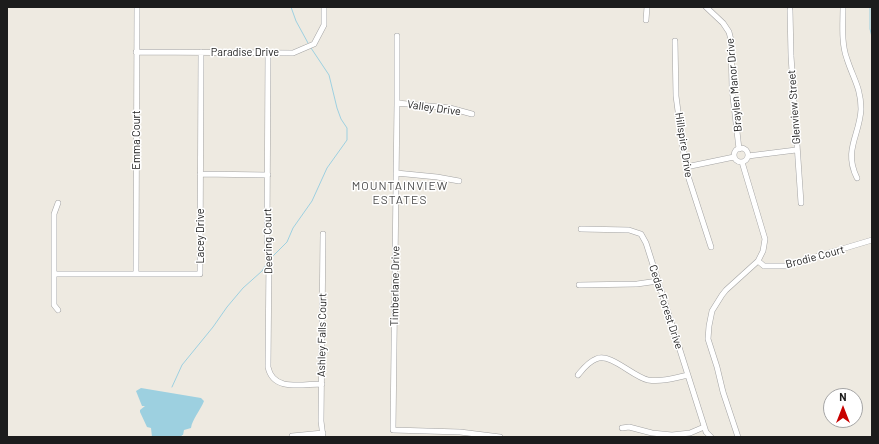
<!DOCTYPE html>
<style>
body{margin:0}
#map{position:relative;width:879px;height:444px;overflow:hidden;background:#eeeae1;font-family:Barlow,sans-serif}
canvas{display:block}
.frame{position:absolute;inset:0;border:8px solid #1c1c1c;pointer-events:none}
.north{position:absolute;left:823px;top:388px;width:40px;height:40px;box-sizing:border-box;background:#fff;border:1px solid #a4a4a4;border-radius:50%;rotate:0deg;font-size:11px;font-weight:700;line-height:16px;text-align:center;color:#1c1c1c}
.north::after{content:'';display:block;margin:auto;width:14px;height:18px;background:#c80200;clip-path:polygon(50% 0,100% 100%,50% 72%,0 100%)}
</style>
<div id="map">
<canvas width="879" height="444"></canvas>
<div class="frame"></div>
<div class="north">N</div>
</div>
<script>
const context = document.querySelector('canvas').getContext('2d');
context.lineJoin = 'round';
function fill(path, color) { context.fillStyle = color; context.fill(path, 'evenodd'); }
function trace(path, color, width, dash) { context.strokeStyle = color; context.lineWidth = width; context.lineCap = dash ? 'butt' : 'round'; context.setLineDash(dash || []); context.stroke(path); }
function drawText(font, color, halo, rows, align = 'center') {
  context.font = font + ' Barlow,sans-serif'; context.lineWidth = 3; context.setLineDash([]); context.textBaseline = 'middle'; context.strokeStyle = halo; context.fillStyle = color; for (const [text, x, y, turn = 0] of rows) {
    context.save(); context.translate(x, y); context.rotate((+turn || 0) * Math.PI / 180); context.textAlign = isNaN(turn) ? turn : align; if (halo) context.strokeText(text, 0, 0); context.fillText(text, 0, 0); context.restore();
  }
}
fill(new Path2D(`
 M141,388L201,398L204,401C201,409 192,420 191,428L184,430L183,435H182L181,437H152L151,428L147,427L140,412V410L145,406H142L136,391Z`), '#9dd0e0');
trace(new Path2D(`
 M291,7L296,21L308,43
 M870,7V29L872,37
 M272,257L287,242L293,228L312,201L327,168L347,140V128L341,119L337,108L329,75L311,48
 M172,387L182,365L213,327L227,307L243,288L262,271L266,265`), '#9dd0e0', 1);
const minor = new Path2D(`
 M706,7L723,23L729,32L731,40L732,88L739,149
 M843,7C843,24 841,43 847,59C853,78 861,88 861,109C860,135 843,150 857,178
 M790,10L791,56L801,203
 M646,20L647,7
 M397,36V103L393,430L460,432L500,437
 M675,41L676,96L683,149L689,179L711,247
 M136,52L293,53L314,44L324,25V7
 M268,52L267,238L269,256L268,367C273,392 302,384 322,384
 M397,103L450,108L472,114
 M734 155a7 7 0 1 1 14 0a7 7 0 1 1-14 0Z
 M748,156L796,150
 M686,167L734,157
 M396,173L437,177L459,181
 M200,174L268,175
 M58,203L54,214V305L58,310
 M581,229L629,230L641,234L646,243L706,432L711,437
 M758,261L764,266H785L872,240
 M54,274H200L201,52
 M136,274L137,7
 M579,285L637,284L658,281
 M578,375C583,369 588,362 596,359C610,352 633,377 648,380C662,382 675,378 688,375
 M622,428L629,427L652,433L672,435L690,433L704,427
 M292,436L323,433
 M323,437L321,421L323,234
 M738,437L723,392L717,367L708,339L709,326L712,311L722,295L726,290L758,261L763,251L765,239L742,162`);
trace(minor, '#a3a3a3', 6);
trace(minor, '#fff', 5);
drawText('11px', '#1c1c1c', '#fff', [
 ["Paradise Drive",245,52],
 ["Braylen Manor Drive",734,85,-95],
 ["Glenview Street",794,107,-94],
 ["Valley Drive",434,108,8],
 ["Emma Court",136,140,-90],
 ["Hillspire Drive",684,145,81],
 ["Lacey Drive",200,236,-90],
 ["Deering Court",268,241,-91],
 ["Brodie Court",815,257,-15],
 ["Timberlane Drive",395,286,-89],
 ["Cedar Forest Drive",666,307,72],
 ["Ashley Falls Court",322,335,-89]
]);
context.letterSpacing = '1px';
drawText('12px', '#4f4f4f', '#fff', [
 ["MOUNTAINVIEW",400,186],
 ["ESTATES",400,200]
]);
context.letterSpacing = '0px';
</script>
